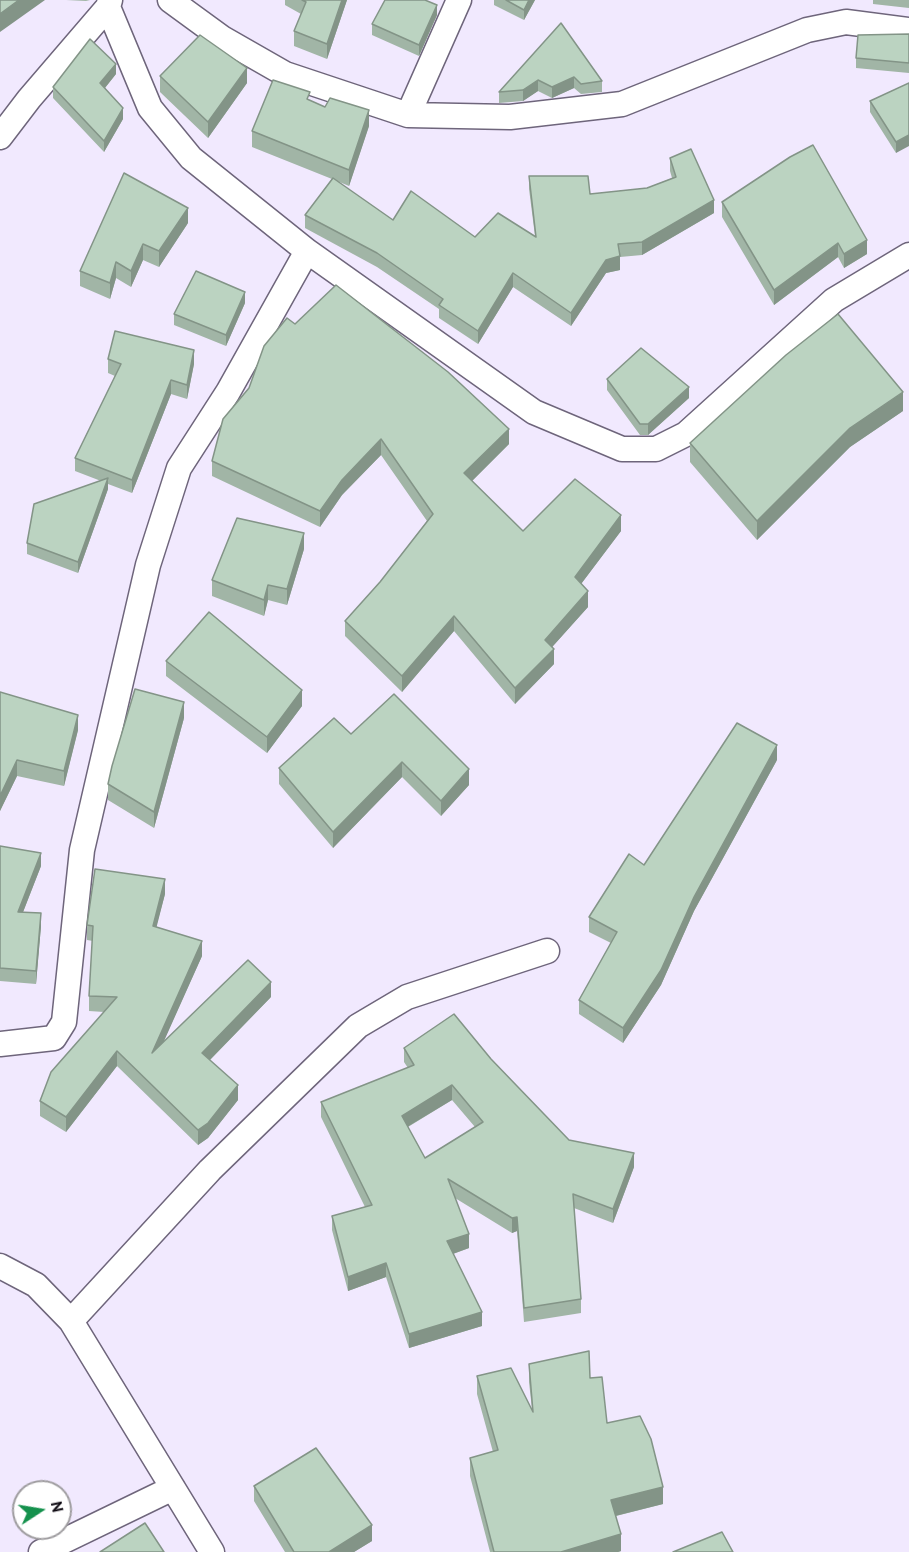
<!DOCTYPE html>
<style>
body{margin:0}
#map{position:relative;width:909px;height:1552px;overflow:hidden;background:#f1e9fe;font-family:"PT Sans",sans-serif}
canvas{display:block}
.north{position:absolute;left:12px;top:1480px;width:60px;height:60px;box-sizing:border-box;background:#fff;border:2px solid #9f9da0;border-radius:50%;rotate:78deg;font-size:16px;font-weight:700;line-height:24px;text-align:center;color:#0e0a12}
.north::after{content:'';display:block;margin:auto;width:21px;height:27px;background:#15914d;clip-path:polygon(50% 0,100% 100%,50% 72%,0 100%)}
</style>
<div id="map">
<canvas width="909" height="1552"></canvas>
<div class="north">N</div>
</div>
<script>
const context = document.querySelector('canvas').getContext('2d');
context.lineJoin = 'round';
function trace(path, color, width, dash) { context.strokeStyle = color; context.lineWidth = width; context.lineCap = dash ? 'butt' : 'round'; context.setLineDash(dash || []); context.stroke(path); }
function fill(path, color) { context.fillStyle = color; context.fill(path, 'evenodd'); }
const street = new Path2D(`
 M170,0L222,38L285,74L408,115L459,0
 M408,115L510,117L622,104L807,30L846,22L909,30
 M0,137L29,99L108,7
 M307,251L534,412L622,449H656L686,434L834,300L909,255
 M0,1044L54,1038L64,1022L82,850L148,565L179,468L228,392L307,251L191,158L150,108L108,7L110,0
 M0,1266L36,1285L71,1321L212,1552
 M71,1321L210,1170L358,1026L407,997L547,951
 M41,1552L173,1488`);
trace(street, '#6e657b', 27);
trace(street, '#fff', 24);
fill(new Path2D(`
 M66,0H90L86,1Z
 M285,0H347L327,59L294,46V31L301,14L285,5Z
 M494,0H535L524,20L494,5Z
 M873,0H909V8L873,4Z
 M437,15L419,56L372,35V24Z
 M561,23L602,81V92L581,94L574,88L552,98L538,91L523,101L499,103V92Z
 M909,34V73L856,68V58Z
 M116,74L105,88L123,119L104,152L53,98V87Z
 M160,76L247,83L208,138L160,92Z
 M909,83L896,153L870,112V101Z
 M369,126L349,186L337,181L393,220L475,237L535,236L529,189V176L590,194L647,188L672,178L670,171V158L714,213L642,255L620,257V270L606,273L571,326L513,287L478,344L439,318V309L377,267L305,228V215L332,179L252,147V131Z
 M722,202L867,254L844,268L838,257L774,305L722,217Z
 M188,223L159,267L143,260L131,287L116,278L110,299L80,286V271Z
 M245,303L226,346L174,325V314Z
 M295,324L509,444L472,481L523,531H621L581,584L588,607L552,647L554,664L515,704L454,631L402,692L345,636V621L380,582L427,521L381,455L342,495L320,527L212,476V461L249,388Z
 M108,359L194,364L187,399L171,394L132,493L108,484V489L78,573L27,554V543L101,481L75,471V458L115,376L108,373Z
 M607,379L689,398L648,435H640L607,390Z
 M903,411L850,447L757,540L690,462V443Z
 M304,549L287,605L268,600L264,616L212,596V580Z
 M166,661L302,706L267,753L166,676Z
 M0,692L78,730L64,786L17,776L0,811Z
 M184,718L154,828L108,800V784Z
 M351,734L469,785L441,816L402,777L333,848L279,784V768Z
 M777,760L694,911L661,985L623,1043L579,1014V1000L611,943L589,932V917L644,865Z
 M0,846L41,866L23,912L41,926L36,984L0,981Z
 M165,894L156,927L202,956L163,1042L271,997L210,1060L238,1100L208,1138L198,1145L117,1066L66,1132L40,1116V1101L104,1012L89,1011V996L93,941L87,940V925Z
 M404,1048L491,1059L569,1140L634,1167L613,1223L574,1208L581,1299V1313L524,1322L517,1231L512,1233L455,1198L469,1248L453,1254L482,1326L409,1348L386,1277L348,1291L332,1230V1216L365,1207L321,1117V1102L408,1068L404,1062ZM452,1100L475,1127L425,1158L408,1127Z
 M529,1364L590,1378L607,1423L663,1504L616,1516L621,1551L618,1552H490L470,1476V1458L493,1452L477,1394V1376L532,1409L529,1382Z
 M254,1486L372,1541L354,1552H285L254,1501Z`), '#a1b5a6');
fill(new Path2D(`
 M19,0H45L0,32V14Z
 M342,0H347L327,59V44Z
 M529,0H535L524,20V10Z
 M437,5V15L419,56V45Z
 M116,64V74L100,94V83Z
 M247,68V83L208,138V122Z
 M574,77V88L552,98V87Z
 M538,80V91L523,101V90Z
 M123,108V119L104,152V141Z
 M369,110V126L349,186V170Z
 M909,135V146L896,153V142Z
 M714,200V213L642,255V242Z
 M188,208V223L159,267V251Z
 M867,240V254L844,268V254Z
 M838,243V257L774,305V290Z
 M143,244V260L131,287V271Z
 M620,256V270L606,273L571,326V313L606,260Z
 M116,262V278L110,299V283Z
 M513,273V287L478,344V331Z
 M245,292V303L226,346V335Z
 M194,350V364L187,399V385Z
 M171,380V394L132,493V480Z
 M689,387V398L648,435V424Z
 M903,392V411L850,447L757,540V521L850,428Z
 M509,429V444L464,489V473Z
 M381,439V455L342,495L320,527V511L342,480Z
 M108,478V489L78,573V562Z
 M621,515V531L575,592V577Z
 M304,533V549L287,605V589Z
 M268,585V600L264,616V600Z
 M588,591V607L545,655V640Z
 M454,616V631L402,692V676Z
 M554,649V664L515,704V688Z
 M302,690V706L267,753V737Z
 M184,702V718L154,828V812Z
 M78,715V730L64,786V771Z
 M777,745V760L694,911L661,985L623,1043V1028Z
 M17,760V776L0,811V796Z
 M402,762V777L333,848V832Z
 M469,769V785L441,816V801Z
 M41,853V866L18,925V912Z
 M165,879V894L153,941V926Z
 M41,913V926L36,984V971Z
 M202,941V956L152,1068V1053Z
 M271,982V997L202,1068V1053Z
 M117,1051V1066L66,1132V1117Z
 M238,1085V1100L208,1138L198,1145V1130Z
 M452,1085V1100L402,1130V1116Z
 M634,1153V1167L613,1223V1209Z
 M517,1217V1231L512,1233V1218Z
 M469,1234V1248L447,1256V1241Z
 M386,1263V1277L348,1291V1277Z
 M482,1312V1326L409,1348V1334Z
 M663,1487V1504L611,1517V1500Z
 M372,1525V1541L354,1552H329Z
 M621,1534V1551L618,1552H561Z`), '#839487');
const building = new Path2D(`
 M0,0H19L0,14Z
 M302,0H342L327,44L294,31L306,2Z
 M385,0H425L437,5L419,45L372,24Z
 M506,0H529L524,10Z
 M561,23L602,81L581,84L574,77L552,87L538,80L523,90L499,92Z
 M909,34V63L856,58L858,35Z
 M200,35L247,68L208,122L160,76Z
 M90,39L116,64L100,83L123,108L104,141L53,87Z
 M273,80L310,92L307,99L325,107L330,98L369,110L349,170L252,131Z
 M909,83V135L896,142L870,101Z
 M813,145L867,240L844,254L838,243L774,290L722,202L790,157Z
 M691,149L714,200L642,242L618,244L620,256L606,260L571,313L513,273L478,331L439,305L443,299L377,253L305,215L333,178L393,220L411,191L475,237L498,213L536,237L529,176H588L590,194L647,188L676,177L670,158Z
 M124,173L188,208L159,251L143,244L131,271L116,262L110,283L80,271Z
 M196,271L245,292L226,335L174,314Z
 M336,285L448,372L509,429L464,473L523,531L575,479L621,515L575,577L588,591L545,640L554,649L515,688L454,616L402,676L345,621L380,582L433,514L381,439L342,480L320,511L212,461L223,419L249,388L264,346L287,318L295,324Z
 M838,314L903,392L850,428L757,521L690,443L786,355Z
 M115,331L194,350L187,385L171,380L132,480L75,458L121,364L108,359Z
 M641,348L689,387L648,424H640L607,379Z
 M108,478L78,562L27,543L34,504Z
 M237,518L304,533L287,589L268,585L264,600L212,580Z
 M209,612L302,690L267,737L166,661Z
 M135,689L184,702L154,812L108,784L112,766Z
 M0,692L78,715L64,771L17,760L0,796Z
 M394,694L469,769L441,801L402,762L333,832L279,768L334,718L351,734Z
 M737,723L777,745L694,897L661,970L623,1028L579,1000L617,932L589,917L629,854L644,865Z
 M0,846L41,853L18,912L41,913L36,971L0,968Z
 M95,869L165,879L153,926L202,941L152,1053L248,960L271,982L202,1053L238,1085L208,1123L198,1130L117,1051L66,1117L40,1101L51,1072L117,997L89,996L93,926L87,925Z
 M454,1014L491,1059L569,1140L634,1153L613,1209L573,1194L581,1299L524,1308L517,1217L512,1218L448,1179L469,1234L447,1241L482,1312L409,1334L386,1263L348,1277L332,1216L372,1205L321,1102L414,1065L404,1048ZM452,1085L483,1122L425,1158L402,1116Z
 M589,1351L590,1378L602,1377L607,1423L640,1416L651,1439L663,1487L611,1500L621,1534L561,1552H494L470,1458L498,1450L477,1376L511,1368L533,1412L529,1364Z
 M316,1448L372,1525L329,1552H294L254,1486Z
 M145,1523L164,1552H100Z
 M722,1532L733,1552H673Z`);
fill(building, '#bbd3c1');
trace(building, '#839487', 1.5);
</script>
